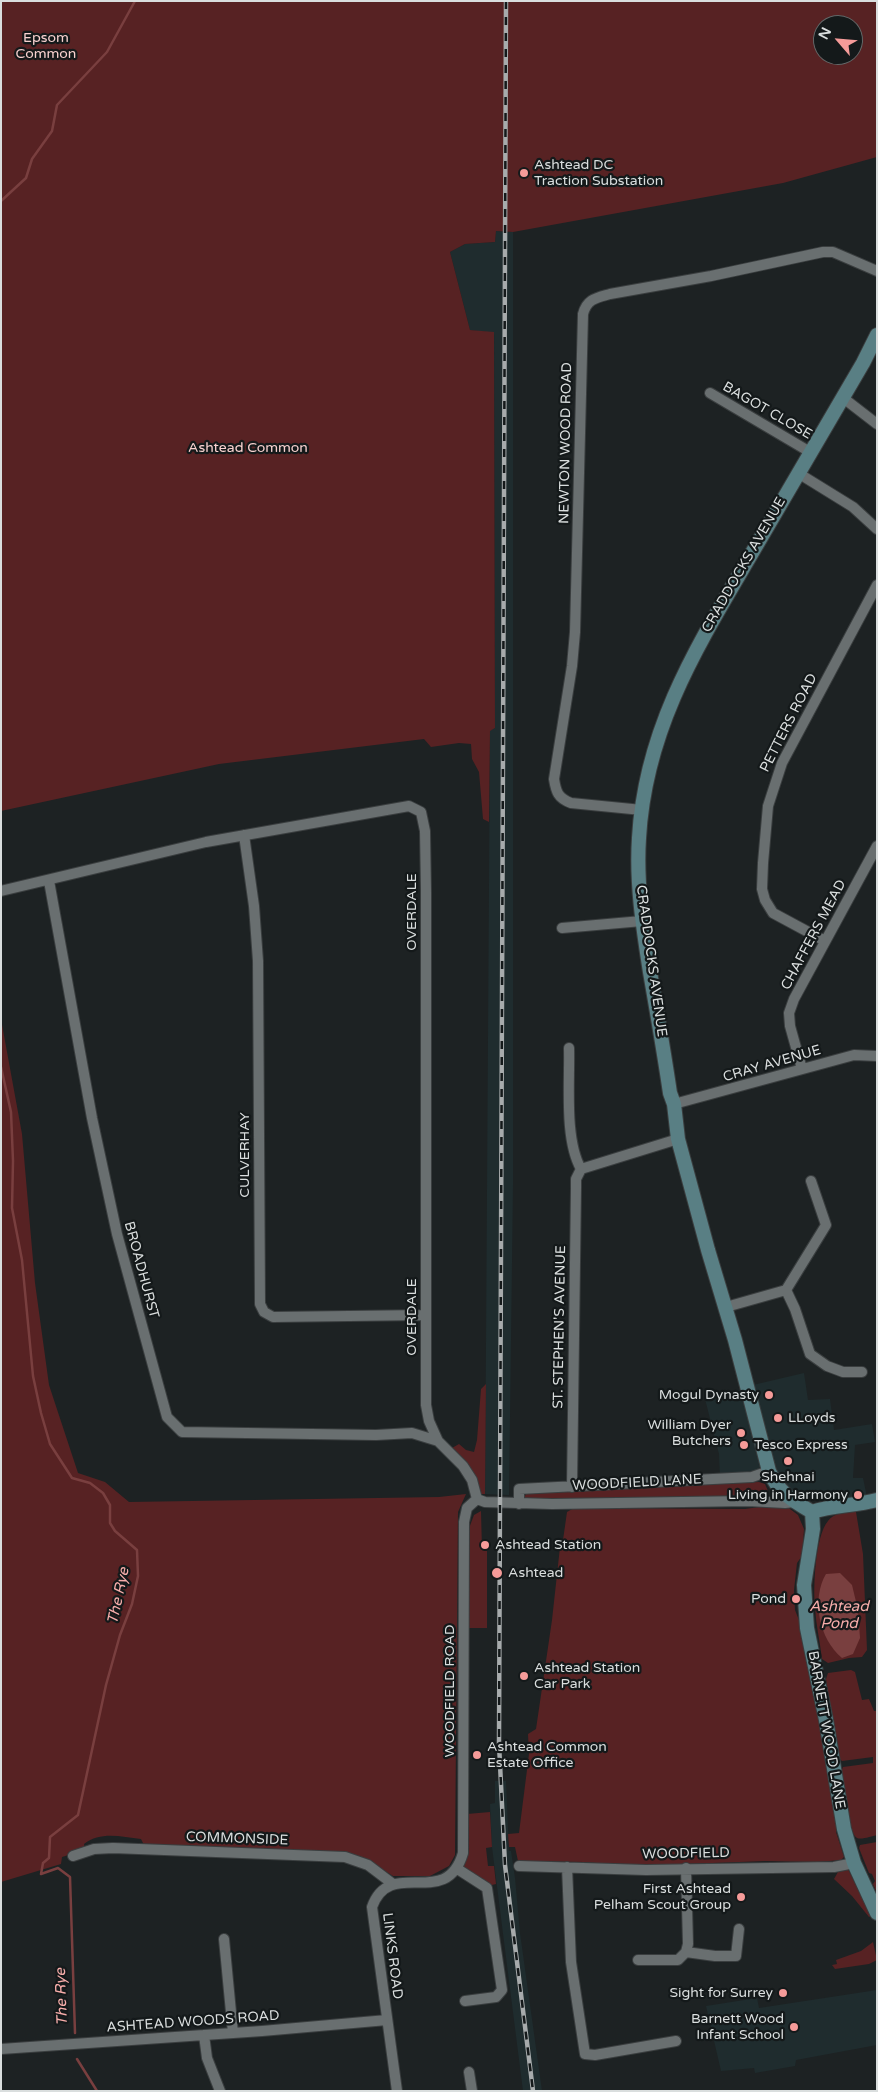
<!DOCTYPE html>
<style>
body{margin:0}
#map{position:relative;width:878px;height:2092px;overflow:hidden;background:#1d2223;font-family:"Varela Round",sans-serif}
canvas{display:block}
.frame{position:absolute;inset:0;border:2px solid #dadede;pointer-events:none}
.north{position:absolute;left:813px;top:15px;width:50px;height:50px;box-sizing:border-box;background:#14191a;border:1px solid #636868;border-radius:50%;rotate:297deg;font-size:14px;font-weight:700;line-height:20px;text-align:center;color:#dadede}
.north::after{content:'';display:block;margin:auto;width:18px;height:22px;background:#f59b99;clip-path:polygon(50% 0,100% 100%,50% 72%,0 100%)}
</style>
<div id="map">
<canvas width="878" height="2092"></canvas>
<div class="frame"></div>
<div class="north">N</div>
</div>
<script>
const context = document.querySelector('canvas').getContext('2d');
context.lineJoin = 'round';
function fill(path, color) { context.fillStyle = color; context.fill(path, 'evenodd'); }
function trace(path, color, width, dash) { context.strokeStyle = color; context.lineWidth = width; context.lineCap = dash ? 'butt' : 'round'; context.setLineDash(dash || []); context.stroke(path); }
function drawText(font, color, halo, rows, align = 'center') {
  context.font = font + ' "Varela Round",sans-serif'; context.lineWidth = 4.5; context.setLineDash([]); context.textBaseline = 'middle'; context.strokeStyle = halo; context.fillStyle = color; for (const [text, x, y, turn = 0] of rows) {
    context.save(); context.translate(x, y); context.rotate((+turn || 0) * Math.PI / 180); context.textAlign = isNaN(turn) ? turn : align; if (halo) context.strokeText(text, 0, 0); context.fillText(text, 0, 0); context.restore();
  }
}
fill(new Path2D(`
 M496,231L513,232V1185L509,1495L485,1494L490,730L495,728L494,333L470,330L450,252L465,244L495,242Z
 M804,1373L808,1400L830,1399L834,1430L872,1424L875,1442L855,1445L853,1478H863L867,1497L849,1499L800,1495L789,1489L776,1474L753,1385Z
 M740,1390L743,1398L746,1401L763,1465L750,1475L720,1476L719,1454L705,1399Z
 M495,1781H506L509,1851H511L515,1878L520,1933L542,2091H523L492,1847L490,1804L495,1803Z
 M877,1990V2045L796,2060L795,2066L755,2073L754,2068L721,2071L706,2006L757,1998L759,2008Z`), '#1f2c2e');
fill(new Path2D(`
 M1,1H877V157L783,183L513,232L496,231L495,242L465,244L450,252L470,330L494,332L495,728L490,731L489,822L483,819L479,772L472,759L471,744L459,743L431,747L424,739L219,764L1,811ZM823,25H853V55H823Z
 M1,1019L22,1134L35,1283L49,1385L78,1473L105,1482L129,1502L439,1497L466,1494L458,1512L455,1855L449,1866L430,1876H393L366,1859L337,1852L144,1845L141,1839C121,1837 101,1831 84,1844L85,1850L62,1857L61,1864L1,1882Z
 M486,1384L485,1494H478L452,1448L459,1444L466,1450L474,1452L477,1440L481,1389Z
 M759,1482L765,1484L768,1491L763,1496L750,1498L611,1501L524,1498L527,1492Z
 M774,1505L786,1506L798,1515L804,1529L802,1556L797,1563L794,1590L795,1610L802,1628L812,1675L838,1823L836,1832L844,1857L841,1860L818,1862L765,1861L634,1866L584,1862L518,1861L515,1847H509L508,1834L519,1833L529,1754L528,1734L536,1729L552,1620L560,1547H562L567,1512L574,1508L745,1509Z
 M852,1510L856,1512L863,1554L867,1650L862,1657L849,1658L828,1663L822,1659C820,1642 816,1625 815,1608C813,1589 815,1536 828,1521C833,1514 844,1512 852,1510Z
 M481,1511L482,1550L487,1551V1628H467L468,1531L474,1515Z
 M851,1670L855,1672L862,1700L869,1699L874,1711H877V1835C872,1836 862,1840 857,1838C849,1835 843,1782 841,1772L843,1767L873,1763V1757L842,1761L839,1758L826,1679L828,1673Z
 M490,1812L492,1847L486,1848L488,1866H494L496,1884L488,1886L463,1869L462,1861L467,1814Z
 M877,1842V1893L873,1884L875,1881L872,1874L869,1873L859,1848L860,1845Z
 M848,1869L871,1916L869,1917L852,1896L834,1879L838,1872Z
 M873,1942L877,1960L869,1964L835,1969L832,1965L837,1964L836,1960L861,1951Z`), '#572223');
fill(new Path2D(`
 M840,1573L852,1585L858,1610L860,1638L853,1654L842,1658C819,1639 811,1599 826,1574Z`), '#793f3f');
trace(new Path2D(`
 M1,201L26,178L32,159L52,131L57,105L107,52L135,1
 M1,1067L11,1112L13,1161L12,1208L22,1260L33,1376L41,1413L50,1444L72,1478L90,1483L103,1493L110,1505V1523L115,1531L137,1550L138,1576L132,1604L120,1635L106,1685L78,1815L50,1837L49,1858L43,1863L41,1874L58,1868L70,1877L75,2033
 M77,2059L97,2091`), '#793f3f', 2.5);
const street = new Path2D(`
 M710,393L810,452
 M842,397L877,424
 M798,473L853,507L877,529
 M642,810L571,803C558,798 556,792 554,779L572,666L575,632L583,314C587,299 596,298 610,294L711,276L823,252H833L877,271
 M244,835L254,906L258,961L260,1304L264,1312L273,1317L425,1315
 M49,881L92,1118L117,1234L167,1417L182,1432L376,1435L412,1433L438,1441L463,1466L472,1480L477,1499
 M1,891L206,842L409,806L421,812L425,831L426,892V1405L429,1421L438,1441
 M562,928L642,921
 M825,941L773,913L765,900L762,889L763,863L768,806L782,763L877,585
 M569,1048C570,1083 564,1139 581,1169L576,1179V1188L572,1487
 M802,1069L790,1026L789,1013L794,999L877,846
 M674,1104L854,1055L877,1056
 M581,1169L678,1139
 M786,1290L795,1309L810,1354L827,1366L843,1372H862
 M726,1307L786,1290L826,1225L811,1181
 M477,1499L485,1502L552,1504L748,1501L785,1503L794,1502
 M519,1504V1489L752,1477L769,1471
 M73,1856L94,1849L113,1848L345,1857L368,1865L393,1884
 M519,1866L646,1870L834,1867L854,1863
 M567,1867L571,1962L585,2054L595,2055L676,2041
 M456,1868L487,1888L502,1990L496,1997L465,2001
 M224,1939L233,2033
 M686,1952L715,1956H736L739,1929
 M638,1960H678L686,1952L688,1944L686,1868
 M204,2035L207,2058L220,2091
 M1,2049L262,2031L387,2020
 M469,2072L472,2091
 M397,2091L372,1907C390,1856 446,1911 463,1853L464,1522L467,1508L477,1499`);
const secondary = new Path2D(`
 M812,1512C793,1501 778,1492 769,1471L735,1340L708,1250L678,1139L674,1104L670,1093C664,1052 657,1012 650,972C643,928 636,883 639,838C645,730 696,648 749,558C787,493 825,428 863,363L877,335
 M812,1512L813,1529L804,1585L807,1628L826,1720L844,1829L854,1863L877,1913
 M812,1512C833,1505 855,1506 877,1500`);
trace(street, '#3a3e3f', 12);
trace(secondary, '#3a3e3f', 16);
trace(street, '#696f70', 10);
trace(secondary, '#597f84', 14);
const rail = new Path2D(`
 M506,1L499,1744L505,1865L533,2091`);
trace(rail, '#a7abac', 4.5);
trace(rail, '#14191a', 2.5, [8]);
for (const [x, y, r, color] of [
 [524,173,5,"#f59b99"],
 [769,1395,5,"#f59b99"],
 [778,1418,5,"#f59b99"],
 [741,1433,5,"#f59b99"],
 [744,1445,5,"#f59b99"],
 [788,1461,5,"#f59b99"],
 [858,1495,5,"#f59b99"],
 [485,1545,5,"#f59b99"],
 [497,1573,6,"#f59b99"],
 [796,1599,5,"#f59b99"],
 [524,1676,5,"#f59b99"],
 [477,1755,5,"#f59b99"],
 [741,1897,5,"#f59b99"],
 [783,1993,5,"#f59b99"],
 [794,2027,5,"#f59b99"]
]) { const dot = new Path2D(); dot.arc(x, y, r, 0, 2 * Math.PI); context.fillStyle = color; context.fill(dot); trace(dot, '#14191a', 2); }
drawText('14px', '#f9d2d0', '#14191a', [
 ["Epsom",46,38],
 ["Common",46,54],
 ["Ashtead Common",248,448]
]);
drawText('14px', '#dadede', '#14191a', [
 ["Ashtead DC",534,165],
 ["Traction Substation",534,181],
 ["Mogul Dynasty",759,1395,"right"],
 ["LLoyds",788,1418],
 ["William Dyer",731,1425,"right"],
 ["Butchers",731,1441,"right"],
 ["Tesco Express",754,1445],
 ["Shehnai",788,1477,"center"],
 ["Living in Harmony",848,1495,"right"],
 ["Ashtead Station",495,1545],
 ["Ashtead",508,1573],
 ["Pond",786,1599,"right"],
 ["Ashtead Station",534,1668],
 ["Car Park",534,1684],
 ["Ashtead Common",487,1747],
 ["Estate Office",487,1763],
 ["First Ashtead",731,1889,"right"],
 ["Pelham Scout Group",731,1905,"right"],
 ["Sight for Surrey",773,1993,"right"],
 ["Barnett Wood",784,2019,"right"],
 ["Infant School",784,2035,"right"]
], 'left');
drawText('14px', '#dadede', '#14191a', [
 ["BAGOT CLOSE",767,411,30],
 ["NEWTON WOOD ROAD",566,443,-89],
 ["CRADDOCKS AVENUE",744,565,-60],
 ["PETTERS ROAD",789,723,-63],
 ["OVERDALE",412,912,-90],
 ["CHAFFERS MEAD",814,935,-62],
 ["CRADDOCKS AVENUE",651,961,82],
 ["CRAY AVENUE",772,1064,-16],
 ["CULVERHAY",245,1155,-90],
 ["BROADHURST",141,1270,75],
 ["OVERDALE",412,1317,-90],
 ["ST. STEPHEN'S AVENUE",560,1327,-89],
 ["WOODFIELD LANE",637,1483,-3],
 ["WOODFIELD ROAD",450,1691,-90],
 ["BARNETT WOOD LANE",826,1730,80],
 ["COMMONSIDE",237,1839,2],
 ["WOODFIELD",686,1854,-1],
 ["LINKS ROAD",392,1956,83],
 ["ASHTEAD WOODS ROAD",193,2022,-4]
]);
drawText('italic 15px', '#f7adaa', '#14191a', [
 ["The Rye",119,1596,-78],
 ["Ashtead",839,1607],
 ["Pond",839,1624],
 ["The Rye",62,1997,-92]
]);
</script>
